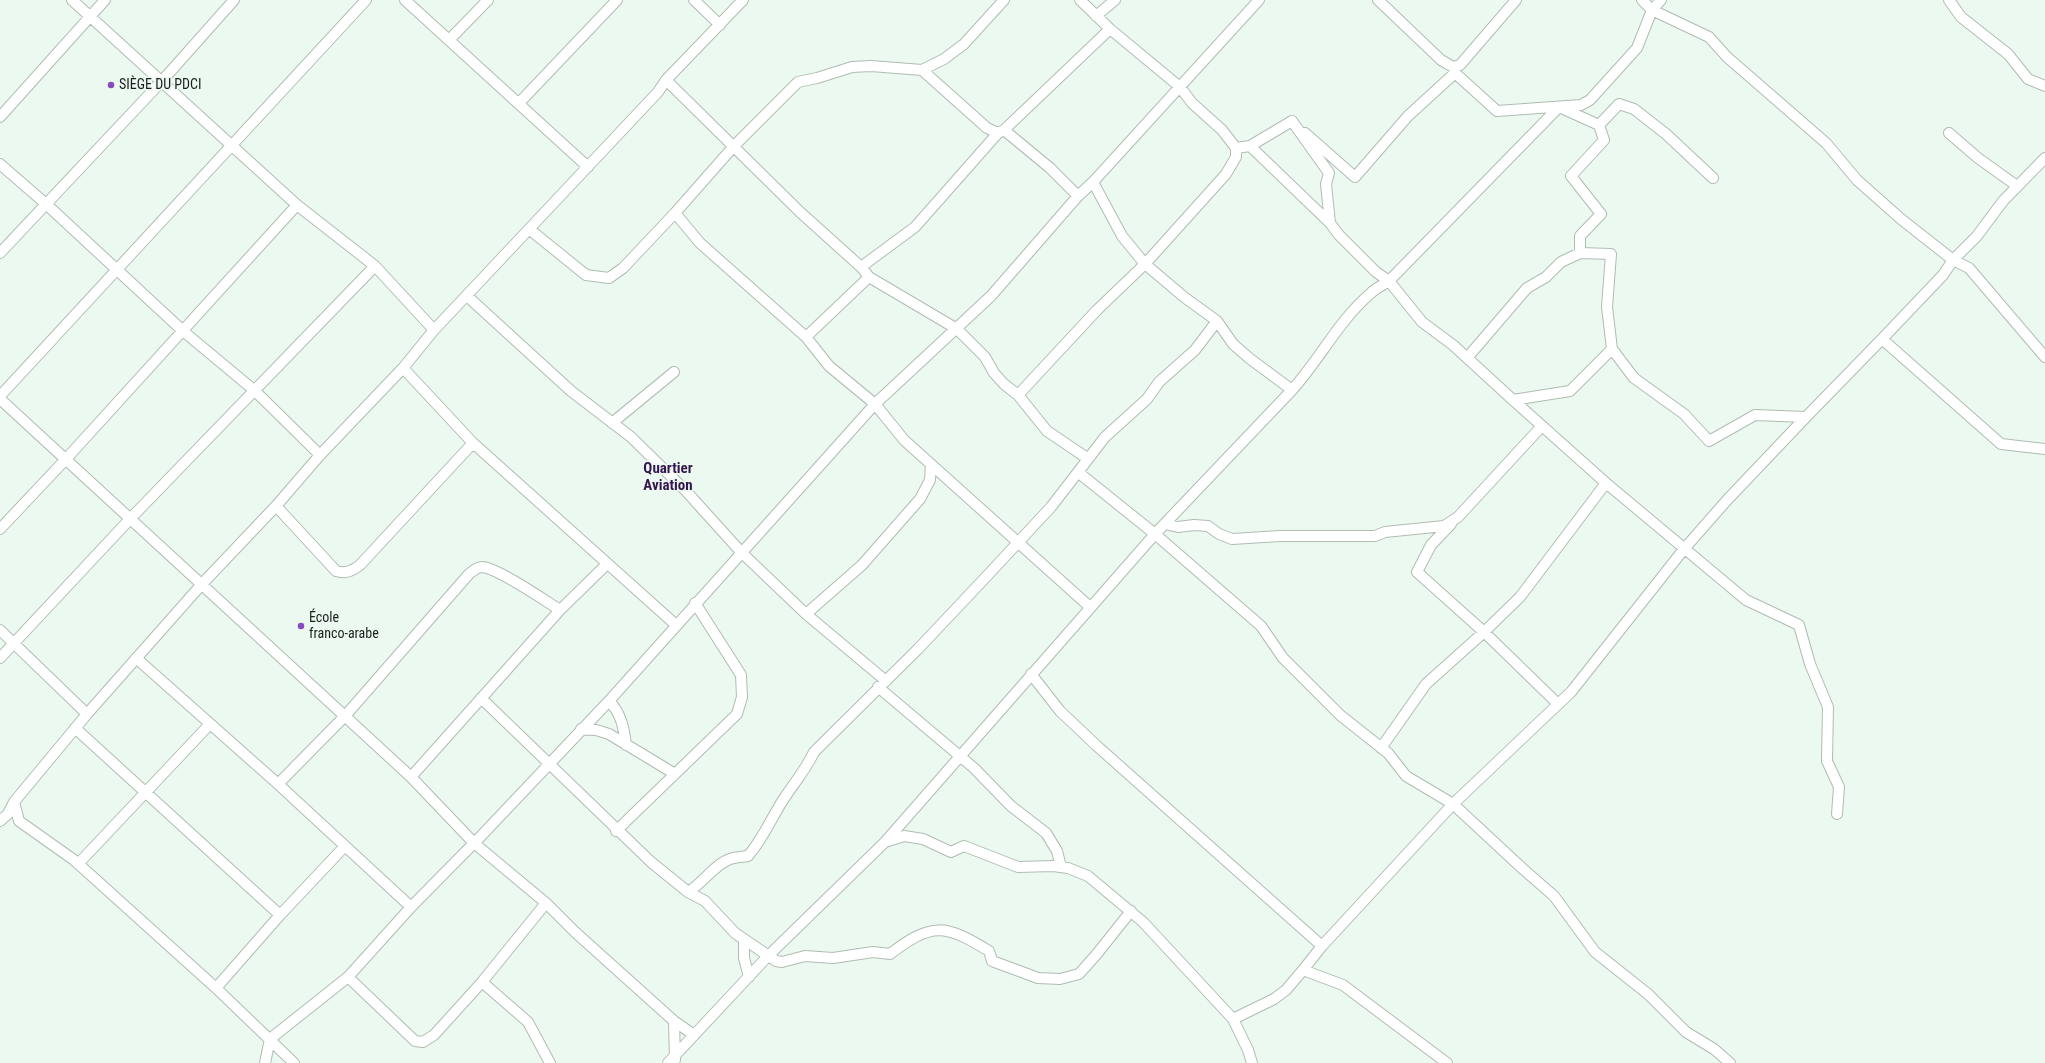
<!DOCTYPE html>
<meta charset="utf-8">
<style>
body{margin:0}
canvas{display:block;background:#ecf9f0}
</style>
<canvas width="2045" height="1063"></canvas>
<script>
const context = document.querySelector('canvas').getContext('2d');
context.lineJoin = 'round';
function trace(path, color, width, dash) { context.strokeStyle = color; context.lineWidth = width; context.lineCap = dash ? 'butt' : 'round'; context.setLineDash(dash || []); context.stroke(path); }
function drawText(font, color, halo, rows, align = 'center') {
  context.font = font + ' "Roboto Condensed",sans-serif'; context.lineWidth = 3.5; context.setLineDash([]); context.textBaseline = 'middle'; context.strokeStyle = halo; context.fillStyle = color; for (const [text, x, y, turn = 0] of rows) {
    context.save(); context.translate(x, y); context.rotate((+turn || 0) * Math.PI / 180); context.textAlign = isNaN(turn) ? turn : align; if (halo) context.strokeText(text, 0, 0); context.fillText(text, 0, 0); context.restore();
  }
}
const minor = new Path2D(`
 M72,0L297,205L375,266L434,330
 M405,0L588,167
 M694,0L720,25
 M1080,0L1110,29L1180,87L1192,103L1222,130L1236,148L1250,146L1330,223
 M1378,0L1441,60L1453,67L1460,65L1516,0
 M1642,0L1652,10L1709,37L1727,57L1826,143L1857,180L1901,219L1953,260L1977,236L2003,201L2045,158
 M1949,0L1961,17L2008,54L2028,79L2045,86
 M1096,16L1115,0
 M449,40L488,0
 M922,70L987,128L998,133L1004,130L1110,29
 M666,80L800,212L861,267L869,277L957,329L985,357L994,373L1004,384L1018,395L1047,431L1087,458
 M519,103L617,0
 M0,117L105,0
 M1599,125L1604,140L1571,176L1601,214L1580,236V253L1611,254L1607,307L1612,349
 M1004,130L1050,168L1078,196
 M1305,133L1355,177L1408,116L1455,73L1497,111L1581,105L1590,100L1637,48L1652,10L1661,0
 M1949,133L1978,158L2017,186
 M1250,146L1292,121L1329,173L1326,184L1330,223L1339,235L1376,272L1389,281L1422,322L1453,345L1513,400L1570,391L1612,349L1634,378L1684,414L1709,441L1755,415L1806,417L1882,339L2001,444L2045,449
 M0,164L46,204L183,331L255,391L320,455
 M1093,182L1122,236L1145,264L1184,297L1217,321L1233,344L1249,358L1292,390C1320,359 1339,320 1371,293C1376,288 1383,285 1389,281L1559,107L1599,125L1619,104L1634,109L1666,134L1713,178
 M675,213L734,146L798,82L817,78L852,67L871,66L922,70L944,59L964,44L1004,0
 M529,229L586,275L609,278L623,268L675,213L700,243L806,337L829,366L875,404L904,440L1090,607
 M0,253L162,81L234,0
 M861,267L915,227L998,133
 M467,296L571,391L631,437L685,490L741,552L806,614L886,681
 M806,337L869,277
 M1882,339L1943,275L1953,260L1969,268L2045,357
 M1467,358L1527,288L1546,277L1561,262L1580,253
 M403,368L473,443L676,625
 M1018,395L1097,310L1145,264L1226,174L1236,157V148
 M0,396L366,0
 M0,399L411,777L474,843L546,903L575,932L674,1021L675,1060
 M1513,400L1606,483L1746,600L1799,625L1810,664L1828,707L1827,761L1839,787L1837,814
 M612,423L674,372
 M1079,473L1155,534L1292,390
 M276,506L336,571C346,574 352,571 360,565L473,443
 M1165,524L1178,527L1194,525L1208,526L1219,534L1232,539L1280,536H1375L1385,532L1444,526L1458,517L1541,427
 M1451,524L1431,545L1417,572L1484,632L1558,704
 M0,529L66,459L297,205
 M806,614L862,565L920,499L930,480L931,464
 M0,630L87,714
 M0,658L130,519L375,266
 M136,658L278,784L411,907
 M1031,674L1060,711L1097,746L1322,946
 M878,687L974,768L1011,806L1046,833L1057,851L1061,867
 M481,698L651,862L688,892L705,901L735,933L776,961L782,962L805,956L833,958L873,952L890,954C932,922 945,924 989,951L992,961L1038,978L1060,979L1079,974L1096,955L1131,911
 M609,701C621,713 624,728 626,745
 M75,728L280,915
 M581,729L596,730L609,734L675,774
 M1381,748L1426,684L1484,632L1520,597L1606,483
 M411,777L560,610L607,564
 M278,784L345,716L469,574C473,571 477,567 482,567C498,568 544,600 560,610
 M14,802L19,821L74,860L216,988L294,1063
 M0,821L8,814L14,802L87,714L202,584L276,506L320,455L403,368L434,330L658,92L666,80L743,0
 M616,831L737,714L742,697L741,675L695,603
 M885,842L904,836L923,839L951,852L964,846L1018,867L1053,866L1068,868L1088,876L1143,922L1233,1019L1248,1050L1252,1063
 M78,864L210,724
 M688,892C702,884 715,864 730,859C736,857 742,857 748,856C764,838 772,816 785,797C795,782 806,769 814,752L918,649L985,578L1051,507L1105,437L1147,399L1159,382L1195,350L1217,321
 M744,940V958L749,977
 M348,977L415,1041L423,1042L434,1035L482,982L546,903
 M482,982L528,1022L550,1063
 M216,988L280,915L345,846
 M1233,1019L1274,999L1286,990L1303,970L1343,985L1447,1063
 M674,1021L694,1035
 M265,1063L270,1039L348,977L411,907L482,835L609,701L875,404L991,296L1078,196L1093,182L1259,0
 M668,1063L768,956L885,842L1155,534L1261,626L1283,658L1340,715L1388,753L1406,776L1453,804L1322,946L1303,970
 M1730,1063L1714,1049L1686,1032L1648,994L1595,952L1554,896L1523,869L1453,804L1571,692L1684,549L1728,499L1806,417`);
trace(minor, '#b0bcb3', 12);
trace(minor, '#fff', 10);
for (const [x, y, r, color] of [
 [111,85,4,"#884ac0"],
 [301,626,4,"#884ac0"]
]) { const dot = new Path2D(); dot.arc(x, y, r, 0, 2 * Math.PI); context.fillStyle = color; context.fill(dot); trace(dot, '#ecf9f0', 1.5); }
drawText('14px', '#1b1f1c', '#ecf9f0', [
 ["SIÈGE DU PDCI",119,85],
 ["École",309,618],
 ["franco-arabe",309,634]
], 'left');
drawText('bold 15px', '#35174f', '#ecf9f0', [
 ["Quartier",668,469],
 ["Aviation",668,486]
]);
</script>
